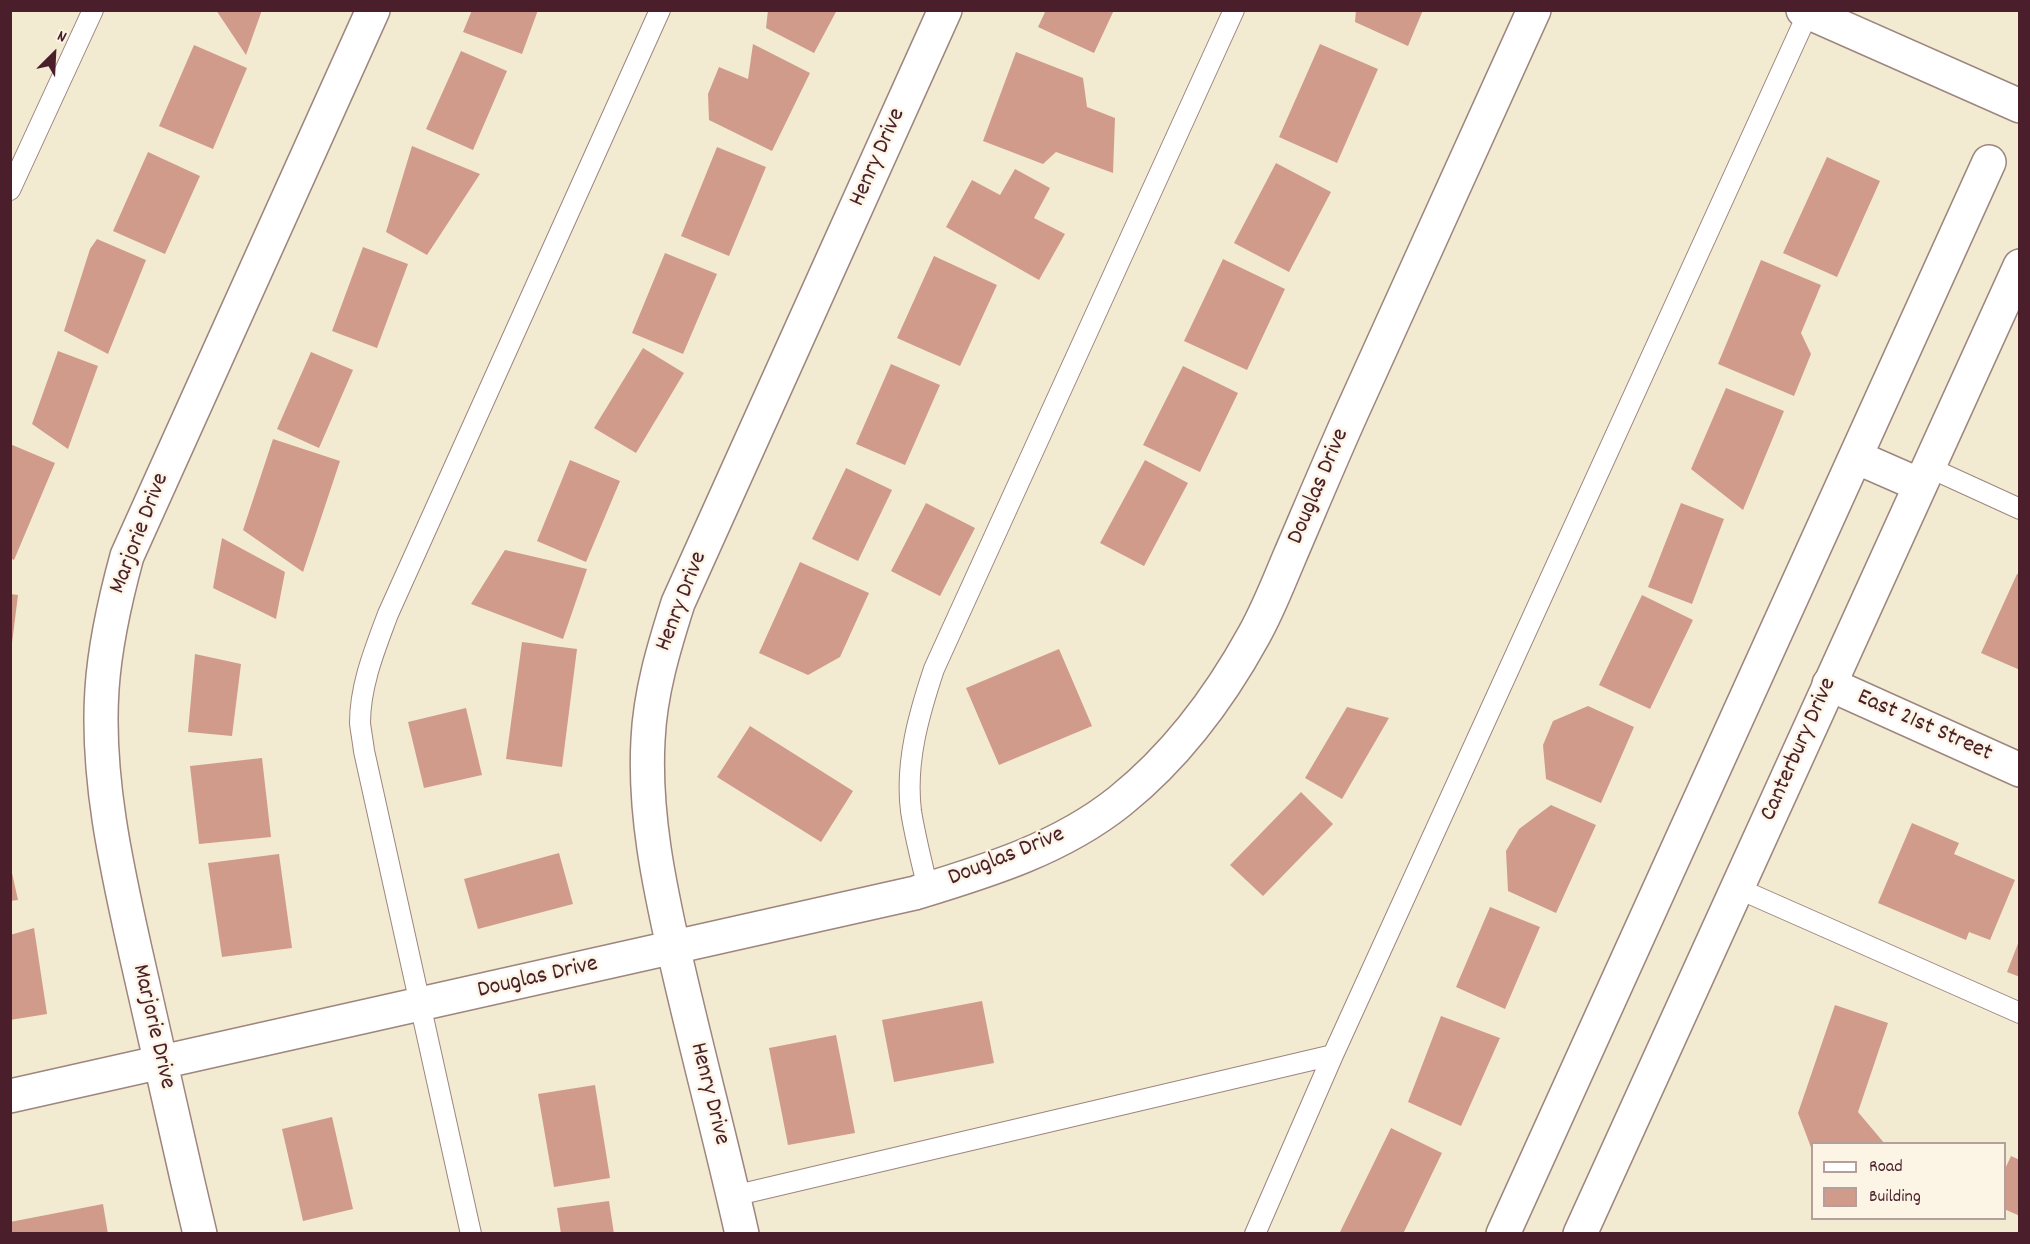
<!DOCTYPE html>
<style>
body{margin:0}
#map{position:relative;width:2030px;height:1244px;overflow:hidden;background:#f2ebd2;font-family:Dekko,sans-serif}
canvas{display:block}
.frame{position:absolute;inset:0;border:12px solid #4a1f2b;pointer-events:none}
.legend{position:absolute;left:1811px;top:1142px;width:195px;height:78px;box-sizing:border-box;background:#fcf5e5;border:2px solid #b59f9b;margin:0;padding:8px 10px;list-style:none;font-size:18px;color:#4a1f2b}
.legend li{display:flex;align-items:center;gap:12px;height:30px}
.legend b{width:30px;border:2px solid #b59f9b}
.north{position:absolute;left:24px;top:24px;width:60px;height:60px;-webkit-text-stroke:4px #fcf5e5;paint-order:stroke;rotate:24deg;font-size:16px;font-weight:700;line-height:24px;text-align:center;color:#4a1f2b}
.north::after{content:'';display:block;margin:auto;width:21px;height:27px;background:#4a1f2b;clip-path:polygon(50% 0,100% 100%,50% 72%,0 100%)}
</style>
<div id="map">
<canvas width="2030" height="1244"></canvas>
<div class="frame"></div>
<ul class="legend">
<li><b style="height:8px;background:#fff"></b>Road</li>
<li><b style="height:16px;background:#d19b8b"></b>Building</li>
</ul>
<div class="north">N</div>
</div>
<script>
const context = document.querySelector('canvas').getContext('2d');
context.lineJoin = 'round';
function fill(path, color) { context.fillStyle = color; context.fill(path, 'evenodd'); }
function trace(path, color, width, dash) { context.strokeStyle = color; context.lineWidth = width; context.lineCap = dash ? 'butt' : 'round'; context.setLineDash(dash || []); context.stroke(path); }
function drawText(font, color, halo, rows, align = 'center') {
  context.font = font + ' Dekko,sans-serif'; context.lineWidth = 5; context.setLineDash([]); context.textBaseline = 'middle'; context.strokeStyle = halo; context.fillStyle = color; for (const [text, x, y, turn = 0] of rows) {
    context.save(); context.translate(x, y); context.rotate((+turn || 0) * Math.PI / 180); context.textAlign = isNaN(turn) ? turn : align; if (halo) context.strokeText(text, 0, 0); context.fillText(text, 0, 0); context.restore();
  }
}
fill(new Path2D(`
 M216,10H262L246,55Z
 M472,10H538L522,54L463,32Z
 M768,10H837L814,53L766,28Z
 M1046,10H1114L1094,53L1038,27Z
 M1356,10H1423L1408,46L1355,22Z
 M753,44L810,73L772,151L709,120L708,94L719,67L748,79Z
 M1320,44L1378,69L1337,163L1279,137Z
 M194,45L247,68L213,149L159,126Z
 M461,51L507,71L473,150L426,129Z
 M1016,52L1083,78L1087,107L1115,118L1113,173L1056,152L1043,164L983,141Z
 M412,146L480,174L427,255L386,232Z
 M717,147L766,167L729,256L681,236Z
 M148,152L200,176L165,254L113,231Z
 M1827,157L1880,181L1837,277L1783,253Z
 M1276,163L1331,192L1289,272L1234,243Z
 M1015,169L1050,188L1034,218L1065,234L1039,280L946,227L972,180L1000,195Z
 M97,239L146,260L108,354L64,331L90,249Z
 M363,247L408,264L377,348L332,331Z
 M665,253L717,274L683,354L632,333Z
 M934,256L997,285L960,366L897,338Z
 M1223,259L1285,289L1247,370L1184,341Z
 M1761,260L1821,285L1801,333L1811,354L1794,396L1718,364Z
 M643,348L684,373L636,453L594,428Z
 M58,351L98,366L68,449L32,424Z
 M311,352L353,370L319,448L277,429Z
 M891,364L940,385L905,465L856,444Z
 M1183,366L1238,393L1200,472L1143,445Z
 M1726,388L1784,411L1743,510L1691,469Z
 M273,439L340,461L303,572L243,530Z
 M10,444L55,463L14,560L10,558Z
 M570,460L620,481L586,562L537,541Z
 M1145,460L1188,483L1144,566L1100,543Z
 M846,468L892,490L858,561L812,539Z
 M926,503L975,528L940,596L891,571Z
 M1681,503L1724,519L1692,604L1648,587Z
 M222,538L285,572L276,619L213,588Z
 M505,550L587,569L563,639L471,604Z
 M800,562L869,593L840,657L808,675L759,653Z
 M2017,574H2020V670L1981,653Z
 M10,594L18,595L12,643H10Z
 M1642,595L1693,620L1650,709L1599,685Z
 M522,642L577,649L562,767L506,759Z
 M1059,649L1092,726L999,765L966,688Z
 M195,654L241,664L232,736L188,732Z
 M1588,706L1634,727L1601,803L1546,779L1543,745L1553,721Z
 M1347,707L1389,718L1342,799L1305,778Z
 M466,708L482,775L424,788L408,722Z
 M750,726L853,791L821,842L717,777Z
 M262,758L271,837L199,844L190,766Z
 M1301,792L1333,824L1263,896L1230,865Z
 M1551,805L1596,825L1556,913L1508,891L1506,851L1519,829Z
 M1912,823L1959,843L1954,854L2015,880L1990,940L1969,932L1966,940L1878,903Z
 M559,853L573,904L478,929L464,879Z
 M279,854L292,948L222,957L208,863Z
 M10,864L18,900L10,901Z
 M1490,907L1540,927L1505,1009L1456,987Z
 M34,928L47,1014L10,1020V935Z
 M2019,941H2020V977L2007,972Z
 M982,1001L994,1063L894,1082L882,1020Z
 M1835,1005L1888,1023L1858,1112L1885,1144H1812V1150L1798,1113Z
 M1441,1016L1500,1038L1461,1126L1408,1102Z
 M836,1035L855,1133L788,1145L769,1048Z
 M595,1085L610,1178L554,1187L538,1094Z
 M332,1117L353,1209L303,1221L282,1129Z
 M1391,1128L1442,1153L1403,1234H1343L1340,1232Z
 M2011,1156L2020,1160V1216L2004,1209V1171Z
 M609,1201L614,1234H561L557,1208Z
 M103,1204L108,1234H10V1222Z`), '#d19b8b');
const service = new Path2D(`
 M10,190L93,10
 M1928,467L2020,509
 M1737,888L2020,1013
 M928,889C922,863 915,837 911,811C905,762 919,714 934,669L1234,10
 M733,1196L1333,1055
 M471,1234L364,751C363,742 361,732 360,723C360,685 375,649 388,614L660,10
 M1255,1234L1333,1055L1808,13`);
const minor = new Path2D(`
 M1856,457L1920,485
 M1829,684L2020,770
 M10,1096L915,893C987,871 1060,849 1120,801C1176,756 1220,697 1254,635C1268,610 1278,584 1289,558C1310,509 1330,461 1352,412C1412,278 1473,144 1534,10
 M200,1234C178,1141 157,1048 136,954C117,869 96,777 102,689C105,643 115,600 127,556L373,10
 M742,1234C721,1140 696,1048 675,955C659,884 644,813 648,740C650,693 664,647 678,603L945,10
 M1503,1234L1989,162`);
const tertiary = new Path2D(`
 M1803,10L2020,106`);
const secondary = new Path2D(`
 M1580,1234L2020,266`);
trace(service, '#9e857e', 22);
trace(minor, '#9e857e', 36);
trace(tertiary, '#9e857e', 36);
trace(secondary, '#9e857e', 36);
trace(service, '#fff', 20);
trace(minor, '#fff', 33);
trace(tertiary, '#fff', 33);
trace(secondary, '#fff', 33);
drawText('24px', '#4a1f2b', '#fcf5e5', [
 ["Henry Drive",879,158,-66],
 ["Douglas Drive",1320,487,-67],
 ["Marjorie Drive",141,534,-69],
 ["Henry Drive",683,602,-69],
 ["East 21st Street",1924,727,24],
 ["Canterbury Drive",1800,750,-66],
 ["Douglas Drive",1007,858,-22],
 ["Douglas Drive",538,979,-13],
 ["Marjorie Drive",152,1027,77],
 ["Henry Drive",708,1094,76]
]);
</script>
